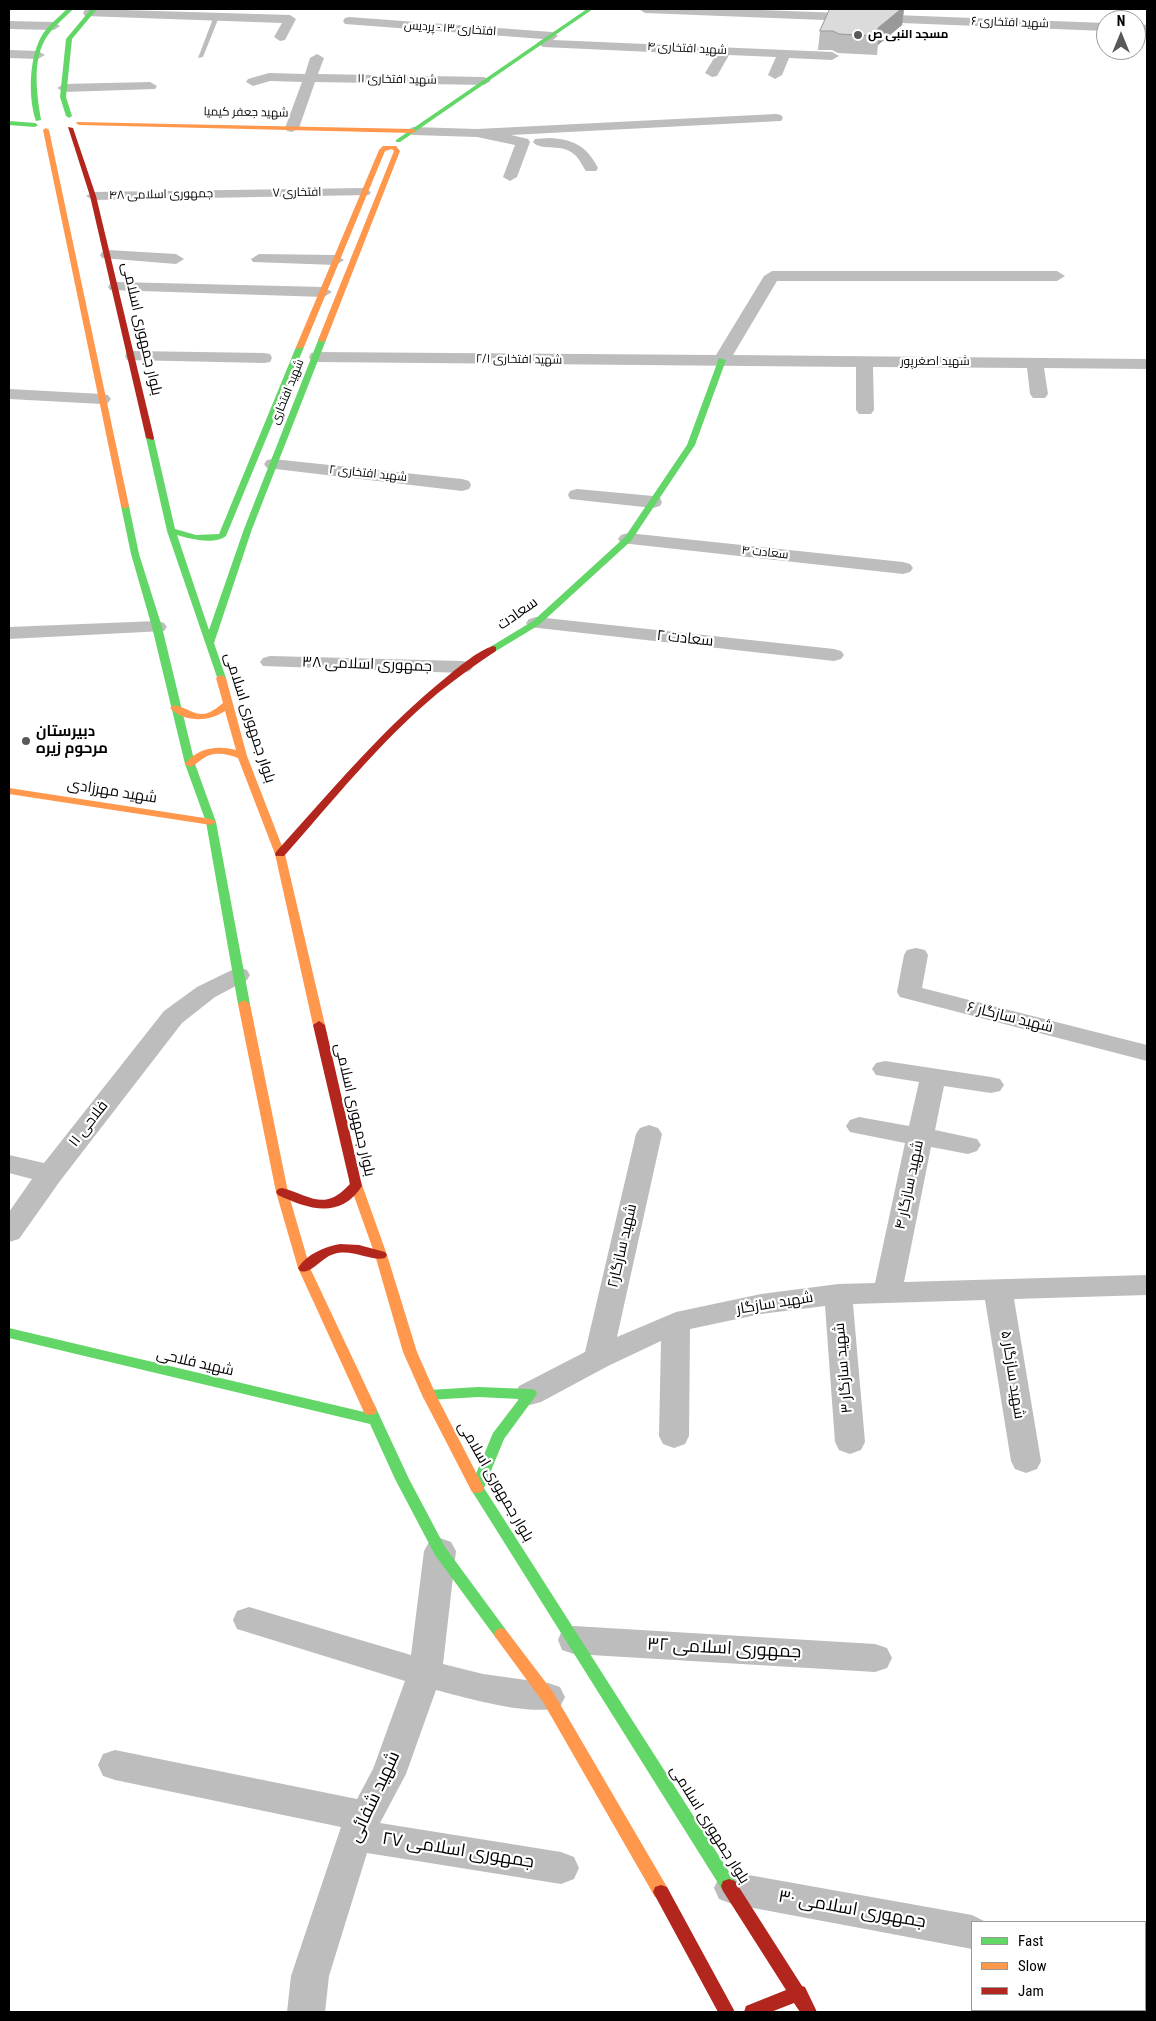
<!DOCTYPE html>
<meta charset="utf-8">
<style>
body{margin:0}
#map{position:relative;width:1156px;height:2021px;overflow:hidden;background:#fff;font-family:"Roboto Condensed",sans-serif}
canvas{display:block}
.frame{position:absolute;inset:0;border:10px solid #000;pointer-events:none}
.legend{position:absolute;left:971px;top:1921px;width:175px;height:90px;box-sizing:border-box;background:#fff;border:1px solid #999;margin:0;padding:6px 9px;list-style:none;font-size:15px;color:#000}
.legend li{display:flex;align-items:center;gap:10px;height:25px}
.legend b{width:25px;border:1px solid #999}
.north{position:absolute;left:1096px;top:10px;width:50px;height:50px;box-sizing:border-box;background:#fff;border:1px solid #999;border-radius:50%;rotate:0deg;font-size:14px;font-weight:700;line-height:20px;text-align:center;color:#000}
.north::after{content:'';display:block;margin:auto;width:18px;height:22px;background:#595959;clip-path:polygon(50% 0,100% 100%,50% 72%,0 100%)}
</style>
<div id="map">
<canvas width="1156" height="2021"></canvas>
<div class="frame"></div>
<ul class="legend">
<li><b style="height:6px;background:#63d668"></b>Fast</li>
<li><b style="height:6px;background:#ff974d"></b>Slow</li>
<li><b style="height:6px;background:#b3261e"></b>Jam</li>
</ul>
<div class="north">N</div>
</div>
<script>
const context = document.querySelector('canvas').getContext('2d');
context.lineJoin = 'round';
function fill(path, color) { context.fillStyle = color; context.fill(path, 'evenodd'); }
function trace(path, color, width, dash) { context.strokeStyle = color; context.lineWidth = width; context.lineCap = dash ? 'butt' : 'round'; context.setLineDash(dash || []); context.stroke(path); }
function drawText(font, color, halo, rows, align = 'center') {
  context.font = font + ' "Roboto Condensed",Cairo,sans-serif'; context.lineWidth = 4.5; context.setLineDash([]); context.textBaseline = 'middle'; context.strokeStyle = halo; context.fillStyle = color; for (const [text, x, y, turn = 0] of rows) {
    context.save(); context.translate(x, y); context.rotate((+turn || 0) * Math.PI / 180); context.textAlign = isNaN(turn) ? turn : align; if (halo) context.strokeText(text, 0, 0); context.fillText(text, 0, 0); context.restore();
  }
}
fill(new Path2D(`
 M214,16L219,17L203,57L198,58Z`), '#bdbdbd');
fill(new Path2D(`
 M89,9L290,15L296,19L285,40L280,41L274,37L282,23L85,16L83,13L85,10Z
 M639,9H735L1106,23V31L645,13Z
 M349,17L552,32L558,36L553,40L832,52L839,56L832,60L789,58L782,75L775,79L768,75L776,57L729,55L717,76L712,77L705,73L716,55L543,47L537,43L543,39L345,24L343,21L345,18Z
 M9,21L54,22L60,26L54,30L9,29Z
 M1136,24L1147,25V33L1136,32Z
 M9,50L38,51L45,55L38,59L9,58Z
 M317,54L324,58L318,74L484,77L491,81L484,85L315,82L299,128L292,132L287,131L285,128L302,82L270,81L253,86L246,82L248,79L269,73L305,74L310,58Z
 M150,82L157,86L155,89L64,92L57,88L64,84Z
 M776,114L781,115L783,118L781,121L511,135L528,139L530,142L517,177L510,181L503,177L515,145L477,137L413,135L406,131L413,127L477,129Z
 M549,138C573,139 587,146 598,168L596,171H586C581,164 579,157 571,152C560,144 540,151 533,142L535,139Z
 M364,188L371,192L369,195L93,200L86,196L93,192Z
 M108,250L176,254L184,259L176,264L102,258L100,255L102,252Z
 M259,254L336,255L344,260L336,265L253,262L251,259Z
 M772,271H1057L1065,276L1057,281H777L733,355L1147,359V369L1044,368L1048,394L1045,398H1033L1030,394L1027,368L873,367L874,410L871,414H859L856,410V367L317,362L311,361L309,357L311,353L317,352L716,355L764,276Z
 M116,282L324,287L332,292L324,297L110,290L108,287L110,284Z
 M133,351L264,353L270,354L272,358L270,362L264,363L127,360L125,356L127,352Z
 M9,389L102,394L108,395L111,399L108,403L102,404L9,399Z
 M273,459L462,479L469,481L471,485L469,489L462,491L267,468L264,464L267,460Z
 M577,489L653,496L660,498L662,502L660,506L653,508L570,499L568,495L570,491Z
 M628,533L903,562L910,564L913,568L910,572L903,574L621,543L618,539L621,535Z
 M536,617L834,649L841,651L844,655L841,659L834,661L529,627L526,623L529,619Z
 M157,621L164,623L167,627L164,631L9,639V627Z
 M270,656L463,661L470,663L473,667L470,671L463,673L263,666L260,662L263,658Z
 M916,948L925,950L928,955L922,988L1147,1045V1061L900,997L897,992L904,955L907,950Z
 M238,967L247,970L250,975L247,980L215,997L182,1023L60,1181L19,1239L9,1242V1212L32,1179L9,1173V1155L44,1163L164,1011L197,987Z
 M885,1061L991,1077L1000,1079L1004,1085L1000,1091L991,1093L944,1086L935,1130L977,1139L981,1145L977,1151L968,1154L931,1147L904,1282L1147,1275V1295L1014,1299L1041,1461L1037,1469L1026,1473L1015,1469L1011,1461L985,1300L853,1304L865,1442L861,1450L850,1454L839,1450L835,1442L825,1306L761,1314L690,1329L689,1436L685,1444L674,1448L663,1444L659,1436L661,1341L608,1366L541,1402L530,1405L519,1402L515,1394L519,1386L585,1352L636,1134L640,1128L649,1125L658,1128L662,1134L617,1337L676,1312L761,1294L838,1284L875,1283L905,1143L850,1132L846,1126L850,1120L859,1117L909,1126L919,1082L876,1075L872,1069L876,1063Z
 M440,1538L451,1542L456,1551L443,1664L483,1674L548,1683L560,1687L565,1697L560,1707C531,1717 467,1698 436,1690L406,1774L380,1823L561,1852L574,1857L579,1868L574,1879L561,1884L367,1853L329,1976L325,2012H287L291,1976L341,1827L115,1780L103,1776L98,1765L103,1754L115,1750L357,1799L373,1769L405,1681L237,1629L233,1620L237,1611L249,1607L411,1655L424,1551L429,1542Z
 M574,1626L875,1644L887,1648L892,1658L887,1668L875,1672L574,1654L562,1650L558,1640L562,1630Z
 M732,1872L972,1915L986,1922H972V1949L732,1904L719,1899L714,1888L719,1877Z`), '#bdbdbd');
fill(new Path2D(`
 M67,9H73C65,18 55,25 48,35C31,59 37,93 41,120L36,121C28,98 29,59 41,37C47,26 58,18 67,9Z
 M91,9H97L72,39L66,97L72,116L69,118L66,116L60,97L66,39Z
 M587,9H593L400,142H396V140Z
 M9,121L35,123L38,125L35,127L9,125Z
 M319,338L326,340L252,529L214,643L226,678L224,680H218L167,531L146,438L150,436L154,438L175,529L196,535L219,534L296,347L300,345L304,347L226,536C214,545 191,539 177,535L209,630L244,529Z
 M719,358L726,360L695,445L631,541L539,625L496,651H490V647L533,621L625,537L687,445Z
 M125,503L129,506L139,554L162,627L195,764L216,822L250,1004L244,1008L238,1004L206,822L185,764L152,627L131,554L121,506Z
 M9,1328L364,1412L363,1410L365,1406L370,1405L375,1406L409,1479L445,1547L506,1630L508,1634L506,1638L501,1640L496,1638L435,1555L395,1479L370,1424L9,1338Z
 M478,1387L530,1389L535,1390L537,1394L504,1439L484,1488L735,1881L737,1886L735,1891L729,1893L723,1891L470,1488L493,1433L519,1399L478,1397L429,1400L424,1399L422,1395L424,1391L429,1390Z`), '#63d668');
fill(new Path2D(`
 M77,122L413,129L416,131L413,133L79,125L76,123Z
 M46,128L49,130L129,506L125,509L121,506L43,130Z
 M383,146H396L400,151L326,340L322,342L318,340L394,151L392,149L385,151L304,347L297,349L296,347L379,150Z
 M221,675L226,678L247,756L285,854L325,1025L323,1028L319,1029L313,1025L275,854L238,758C225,753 212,751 201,760C197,763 195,765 190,767L185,764C198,748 216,745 236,750L225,711C209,722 185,723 170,708L175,705C197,712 201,722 223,703L216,678Z
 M9,788L211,819L216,822L211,825L9,794Z
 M244,1000L250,1004L288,1192L310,1268L377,1410L375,1414L370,1415L365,1414L363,1410L298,1268L276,1192L238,1004Z
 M355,1178L359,1179L361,1182L387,1255L417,1352L436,1395L484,1488L482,1492L477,1493L472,1492L422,1395L403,1352L375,1255L349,1182L351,1179Z
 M501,1628L506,1630L553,1692L667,1887L669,1892L667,1897L661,1899L655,1897L543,1702L496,1638L494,1634L496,1630Z`), '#ff974d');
fill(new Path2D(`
 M68,127L73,128L96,196L154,438L153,440L146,438L90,196Z
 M493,646L496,647V651C476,664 457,678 438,693C380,741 333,801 284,856H276L275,854L276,852C331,791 384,727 449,675C460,666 479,650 493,646Z
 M319,1021L325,1025L362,1186C340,1220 308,1209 278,1195L276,1192L278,1189L282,1188C312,1196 324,1212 350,1184L313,1025Z
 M340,1244L359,1245L385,1252L387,1255L385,1258C372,1262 352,1248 334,1254C322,1257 311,1275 300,1271L298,1268C307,1254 324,1247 340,1244Z
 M729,1879L735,1881L802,1986L805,1987L817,2012H800L794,2003L771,2012H744L746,2006L786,1990L723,1891L721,1886L723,1881Z
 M661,1885L667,1887L735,2012H718L653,1892L655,1887Z`), '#b3261e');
fill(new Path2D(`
 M830,9H904L902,25L878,45L877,55L838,53L832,50H818L820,31Z`), '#bcbcbc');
fill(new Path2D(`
 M901,9H904L902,25L878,45V28Z`), '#999');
const building = new Path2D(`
 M830,9H901L878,28V36L839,34L833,31H820Z`);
fill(building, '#dbdbdb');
trace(building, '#999', 1);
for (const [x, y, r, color] of [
 [858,35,5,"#595959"],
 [26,741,5,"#595959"]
]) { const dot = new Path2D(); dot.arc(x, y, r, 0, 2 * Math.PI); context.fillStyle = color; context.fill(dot); trace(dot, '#fff', 2); }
drawText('12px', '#000', '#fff', [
 ["شهید افتخاری ۶",1010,23,2],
 ["افتخاری ۱۳ - پردیس",450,29,4],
 ["شهید افتخاری ۴",687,49,3],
 ["شهید افتخاری ۱۱",397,80,1],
 ["شهید جعفر کیمیا",246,113,1],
 ["افتخاری ۷",297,193,-1],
 ["جمهوری اسلامی ۴۸",161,195,-1],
 ["شهید افتخاری ۲/۱",519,360,1],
 ["شهید اصغرپور",935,362],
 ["شهید افتخاری",288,392,-68],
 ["شهید افتخاری ۲",368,474,6],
 ["سعادت ۴",765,553,6]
]);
drawText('bold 12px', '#000', '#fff', [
 ["مسجد النبی ص",868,35]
], 'left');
drawText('15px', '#000', '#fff', [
 ["بلوار جمهوری اسلامی",141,329,77],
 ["سعادت",518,614,-35],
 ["سعادت ۲",685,639,6],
 ["جمهوری اسلامی ۳۸",367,665,2],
 ["بلوار جمهوری اسلامی",249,718,72],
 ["شهید مهرزادی",112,792,9],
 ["شهید سازگار ۶",1010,1018,14],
 ["بلوار جمهوری اسلامی",354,1110,77],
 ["فلاحی ۱۱",89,1124,-52],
 ["شهید سازگار ۴",910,1185,-78],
 ["شهید سازگار۲",623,1246,-77],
 ["شهید سازگار",775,1304,-9],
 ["شهید فلاحی",195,1363,13],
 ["شهید سازگار ۳",844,1368,-95],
 ["شهید سازگار ۵",1012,1375,81],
 ["بلوار جمهوری اسلامی",495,1482,60],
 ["بلوار جمهوری اسلامی",709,1825,58]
]);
drawText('bold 15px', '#000', '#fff', [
 ["دبیرستان",36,732],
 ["مرحوم زیره",36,749]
], 'left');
drawText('18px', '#000', '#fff', [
 ["جمهوری اسلامی ۳۲",724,1649,3],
 ["شهید شفائی",375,1797,-65],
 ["جمهوری اسلامی ۲۷",458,1851,9],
 ["جمهوری اسلامی ۳۰",852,1910,10]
]);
</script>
